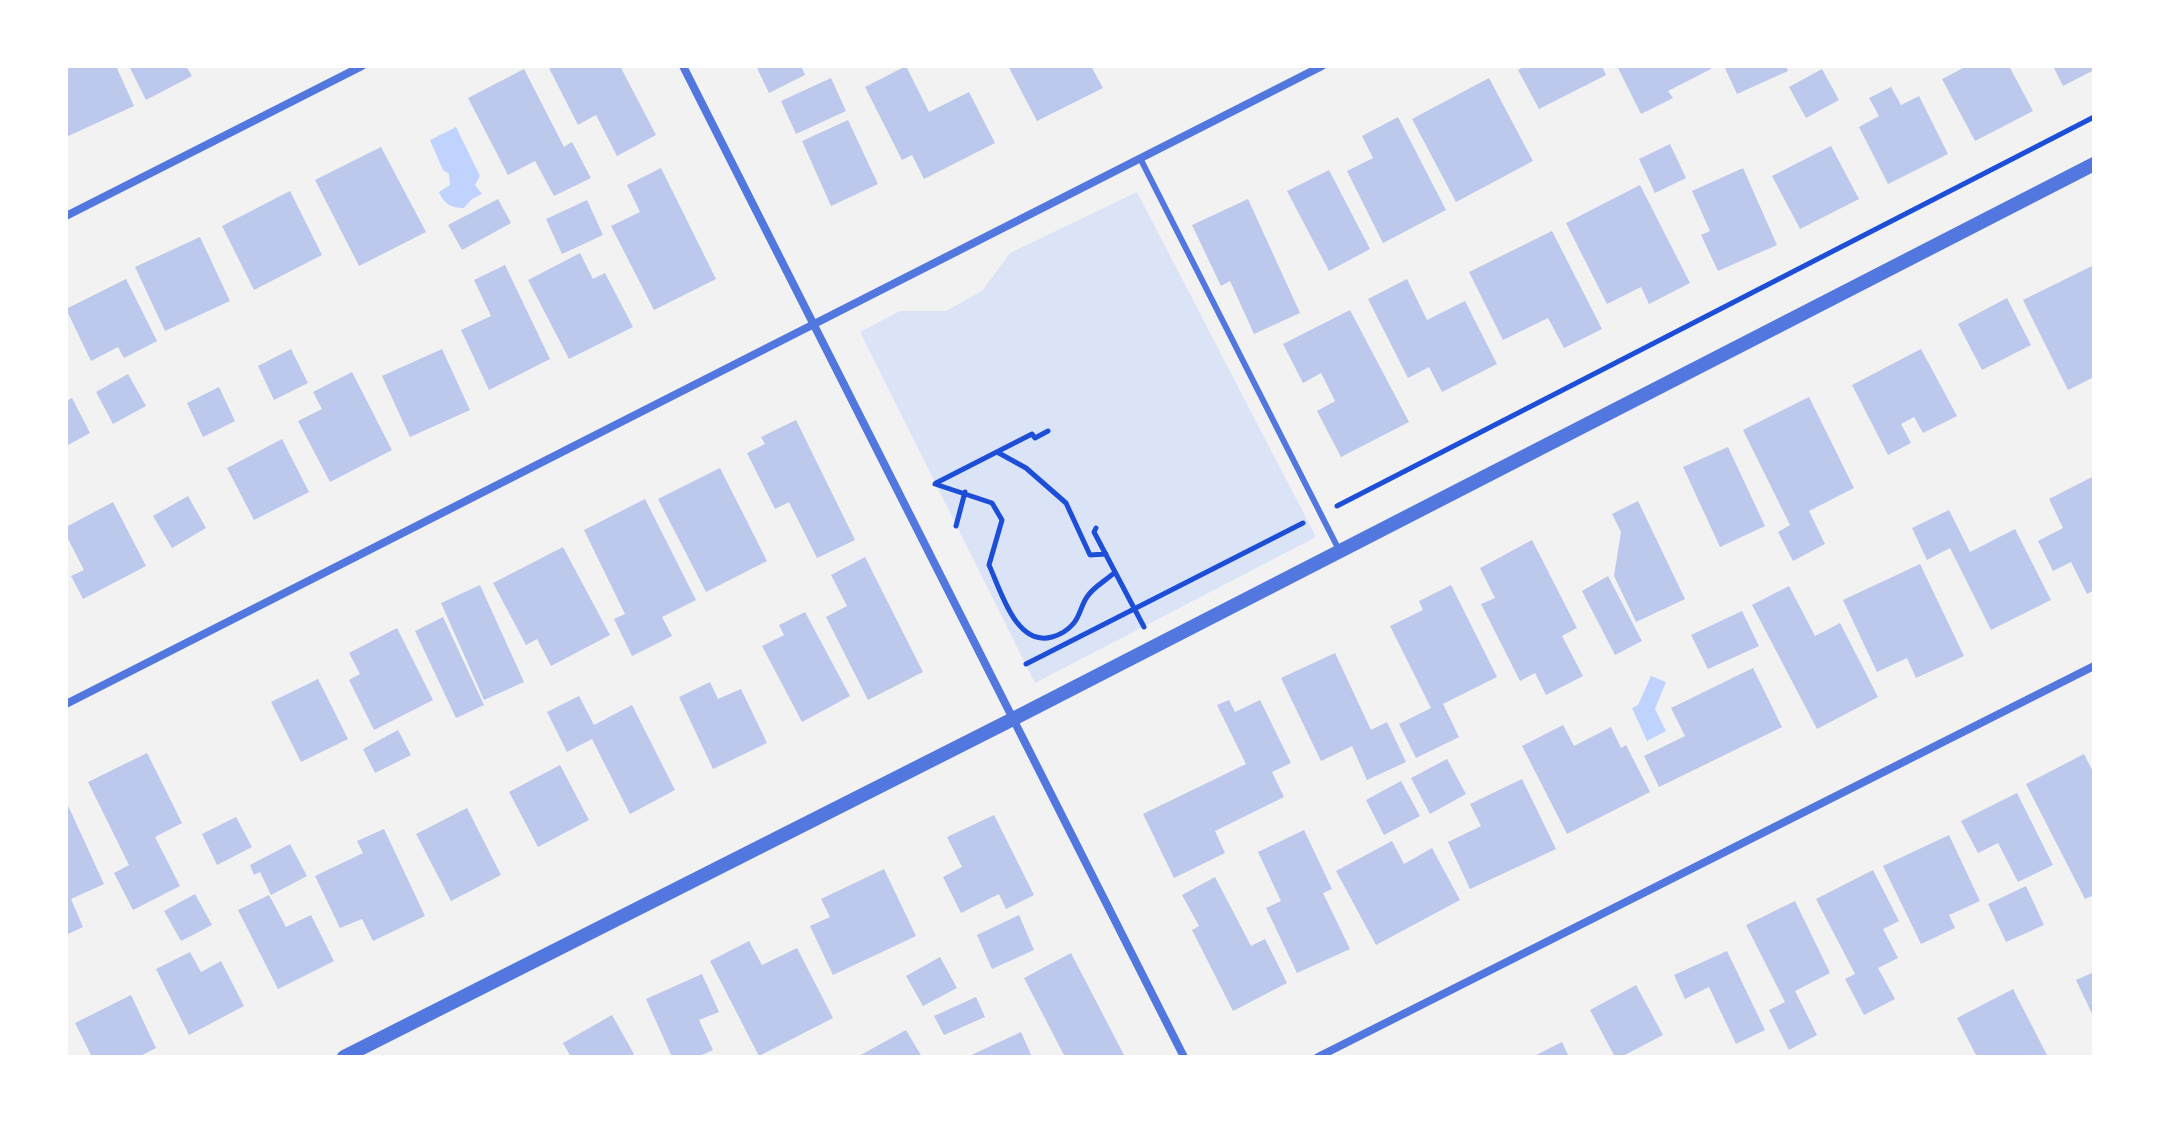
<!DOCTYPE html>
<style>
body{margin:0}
#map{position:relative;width:2160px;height:1123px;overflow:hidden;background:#f2f2f2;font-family:Overpass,sans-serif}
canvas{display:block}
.frame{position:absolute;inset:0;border:68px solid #fff;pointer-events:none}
</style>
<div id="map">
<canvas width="2160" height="1123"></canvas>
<div class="frame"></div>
</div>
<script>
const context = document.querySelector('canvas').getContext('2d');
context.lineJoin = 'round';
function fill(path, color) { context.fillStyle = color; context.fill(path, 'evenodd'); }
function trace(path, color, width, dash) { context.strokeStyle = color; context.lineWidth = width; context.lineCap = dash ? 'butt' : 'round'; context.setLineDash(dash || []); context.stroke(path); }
fill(new Path2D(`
 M1137,192L1316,537L1035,683L860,332L900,311H946L982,291L1010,253Z`), '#dbe4f7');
fill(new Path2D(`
 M456,127L480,176L475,185L482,194L472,199L464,208C451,208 444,204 439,192L450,185L449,174L443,170L430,140Z
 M1651,676L1666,682L1655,709L1666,731L1647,741L1632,708L1638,705Z`), '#bfd3fe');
fill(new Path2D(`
 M66,66H116L134,106L66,137Z
 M129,66H186L192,76L146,100Z
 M548,66H620L656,135L617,156L596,115L578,125Z
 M756,66H801L805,75L769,93Z
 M906,66L929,112L969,92L995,143L924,179L912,155L902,160L865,87Z
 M1008,66H1091L1103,88L1037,121Z
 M1526,66H1602L1606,75L1539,109L1518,70Z
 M1617,66H1710L1711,69L1668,91L1673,98L1641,114Z
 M1724,66H1786L1788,71L1737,94Z
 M1967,66H2009L2033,111L1975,141L1942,79Z
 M2053,66H2094V70L2063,86Z
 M524,69L564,147L572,142L591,178L554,196L535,161L508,175L468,98Z
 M1822,69L1839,100L1806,118L1789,87Z
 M831,78L846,111L796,134L781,101Z
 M1489,78L1533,161L1456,202L1412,119Z
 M1891,87L1901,105L1919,96L1948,154L1888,184L1859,127L1879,116L1869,98Z
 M1398,117L1446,210L1383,243L1347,171L1373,158L1362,136Z
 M848,120L878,184L831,206L802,141Z
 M1670,144L1686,178L1655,193L1639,159Z
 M1831,146L1859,199L1800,229L1772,176Z
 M381,147L426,232L359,266L315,180Z
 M661,168L716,279L654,310L611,226L640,212L627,185Z
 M1743,168L1777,245L1718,271L1701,235L1710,231L1692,191Z
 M1329,170L1370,249L1329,271L1287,191Z
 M1640,185L1690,283L1649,304L1641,287L1607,304L1566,223Z
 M290,191L322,255L254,290L222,226Z
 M498,199L511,223L462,250L448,225Z
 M1248,199L1300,313L1254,334L1230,281L1221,286L1192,225Z
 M587,200L603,235L562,254L546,219Z
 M1552,231L1602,329L1564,348L1548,318L1503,340L1469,272Z
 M200,237L230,301L165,331L135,267Z
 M580,253L593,279L605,273L633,327L569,359L528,280Z
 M505,265L550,359L489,390L461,330L491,316L474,280Z
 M2094,265V377L2068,390L2023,300Z
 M126,279L157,341L124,358L118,347L91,361L66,309Z
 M1407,279L1427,320L1465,301L1497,364L1442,392L1429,367L1408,378L1368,299Z
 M2007,298L2031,345L1982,370L1958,324Z
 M1350,310L1409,422L1341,457L1317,411L1335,401L1321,373L1303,383L1283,344Z
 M291,349L308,383L274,400L258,366Z
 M442,349L470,410L410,437L382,376Z
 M1921,349L1957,416L1923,433L1914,417L1901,424L1911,443L1888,455L1852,385Z
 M352,372L392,450L330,482L298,421L322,409L313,392Z
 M128,374L146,406L113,424L96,392Z
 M219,387L235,421L203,437L187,403Z
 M1809,397L1854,488L1809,511L1825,544L1793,561L1778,532L1790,525L1743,430Z
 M72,398L90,433L66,446V401Z
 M796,420L855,540L817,558L789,502L775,509L747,453L765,444L761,437Z
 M282,439L309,492L254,520L227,468Z
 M1728,447L1765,526L1720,547L1683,467Z
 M720,468L767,561L706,592L658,499Z
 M2094,476V590L2087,594L2071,562L2053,571L2038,541L2063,528L2049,499Z
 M188,496L206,528L172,548L153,516Z
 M645,499L696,600L662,617L672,636L632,656L614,619L625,614L584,530Z
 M1638,501L1685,599L1636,622L1614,576L1621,532L1612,514Z
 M113,502L146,566L83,599L71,576L84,570L66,535V527Z
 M1949,510L1970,552L2015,529L2051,600L1991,630L1950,548L1927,560L1912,528Z
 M1532,540L1577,628L1562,636L1583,676L1546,695L1535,673L1520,681L1481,604L1495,598L1480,568Z
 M563,547L610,635L551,666L537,639L526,645L493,583Z
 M865,557L923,672L868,700L826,617L847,606L831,575Z
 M1920,564L1964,656L1916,678L1907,658L1877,672L1843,600Z
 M1608,576L1642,641L1615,655L1582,591Z
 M480,585L524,682L484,700L441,603Z
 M1451,585L1497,677L1443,704L1459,737L1416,758L1399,724L1431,708L1390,626L1423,610L1419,601Z
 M1789,586L1815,636L1840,623L1878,697L1817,729L1752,605Z
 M1742,611L1759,646L1708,669L1691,635Z
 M805,612L850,696L802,722L762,646L784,635L779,625Z
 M443,617L484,705L456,718L415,631Z
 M397,628L433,700L374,730L349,680L360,674L349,653Z
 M1335,653L1371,730L1387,722L1406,762L1367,780L1352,746L1321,761L1281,678Z
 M1753,668L1782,727L1659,787L1644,756L1685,736L1671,708Z
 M318,679L348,739L301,762L271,702Z
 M710,682L718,699L741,689L767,743L713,769L679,697Z
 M579,696L594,725L632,705L675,790L630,814L592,739L567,752L547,712Z
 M1229,700L1235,712L1260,700L1291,763L1272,772L1284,797L1215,831L1225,853L1174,878L1143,814L1246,764L1217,705Z
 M1563,725L1574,746L1611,727L1621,748L1626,745L1650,792L1567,834L1522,746Z
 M398,730L411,755L375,773L363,749Z
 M147,753L182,823L155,837L180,886L133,910L114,873L129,865L88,782Z
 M2084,754L2094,774V895L2085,899L2026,784Z
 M1447,759L1466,794L1430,814L1411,778Z
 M560,765L589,820L538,847L509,792Z
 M1522,779L1556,849L1470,889L1448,842L1481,826L1470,804Z
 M1401,781L1420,816L1384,835L1366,800Z
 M2017,793L2053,865L2018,882L1998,843L1978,853L1961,821Z
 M66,801L104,884L71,899L83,927L66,935Z
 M467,808L501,875L451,901L416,834Z
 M994,815L1034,895L1006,909L999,894L961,913L943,877L962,867L947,837Z
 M236,817L252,847L217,865L202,834Z
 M384,829L425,916L373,941L362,919L340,928L315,876L363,853L357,841Z
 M1304,830L1332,889L1323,893L1350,949L1297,973L1266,908L1281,901L1258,852Z
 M1949,835L1980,901L1949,915L1955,928L1921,944L1883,866Z
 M1392,841L1404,864L1432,848L1460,900L1376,945L1336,871Z
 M290,844L307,876L271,895L260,872L254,875L250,865Z
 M884,869L916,936L833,975L810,926L830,917L821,899Z
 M1873,870L1899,921L1883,929L1898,958L1878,968L1895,999L1864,1015L1845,979L1855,974L1816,899Z
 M1215,877L1251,946L1265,939L1287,983L1233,1011L1192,930L1199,926L1182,895Z
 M2026,886L2044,925L2006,942L1988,904Z
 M195,894L212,925L181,941L164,911Z
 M269,895L286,927L311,915L334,961L278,989L238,910Z
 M1795,901L1830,973L1795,991L1817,1035L1789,1050L1769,1010L1785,1002L1746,925Z
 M1019,915L1034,950L992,969L977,935Z
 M749,941L762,965L797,948L833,1018L759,1056L710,961Z
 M1727,951L1765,1030L1736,1044L1709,987L1685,999L1674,975Z
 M190,952L201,972L221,961L244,1006L189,1035L156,969Z
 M1071,953L1125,1057H1065L1024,978Z
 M940,957L957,988L923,1006L906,976Z
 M2094,972V1018L2076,980Z
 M702,974L719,1012L699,1020L713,1050L697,1057H672L646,999Z
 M1636,985L1663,1035L1621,1057H1615L1590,1010Z
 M2013,989L2048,1057H1977L1957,1018Z
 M131,995L156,1048L138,1057H92L75,1023Z
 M976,997L985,1017L944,1035L934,1016Z
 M612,1015L634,1054L629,1057H571L563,1043Z
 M906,1030L922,1057H857Z
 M1021,1032L1032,1057H967Z
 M1562,1042L1569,1057H1532Z`), '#bdc9ec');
trace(new Path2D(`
 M997,452L1026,468L1066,503L1090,555L1106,554
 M936,483L1032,434L1035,438L1048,431
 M935,484L992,503L1002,520L989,565C1001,591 1016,647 1052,637C1059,635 1068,630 1073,624C1080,617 1081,605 1087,597C1093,587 1107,580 1115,572
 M1337,506L2094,117
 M956,526L965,492
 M1096,528L1094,532L1144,627
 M1026,664L1303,523`), '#1d4ed8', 5);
trace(new Path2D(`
 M1140,158L1339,550`), '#5277de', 6);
trace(new Path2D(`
 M683,66L1184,1057
 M66,216L362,66
 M66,704L1322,66
 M1318,1057L2094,666`), '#5277de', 8);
trace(new Path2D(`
 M344,1057L1013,719L2094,164`), '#5277de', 14);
</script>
